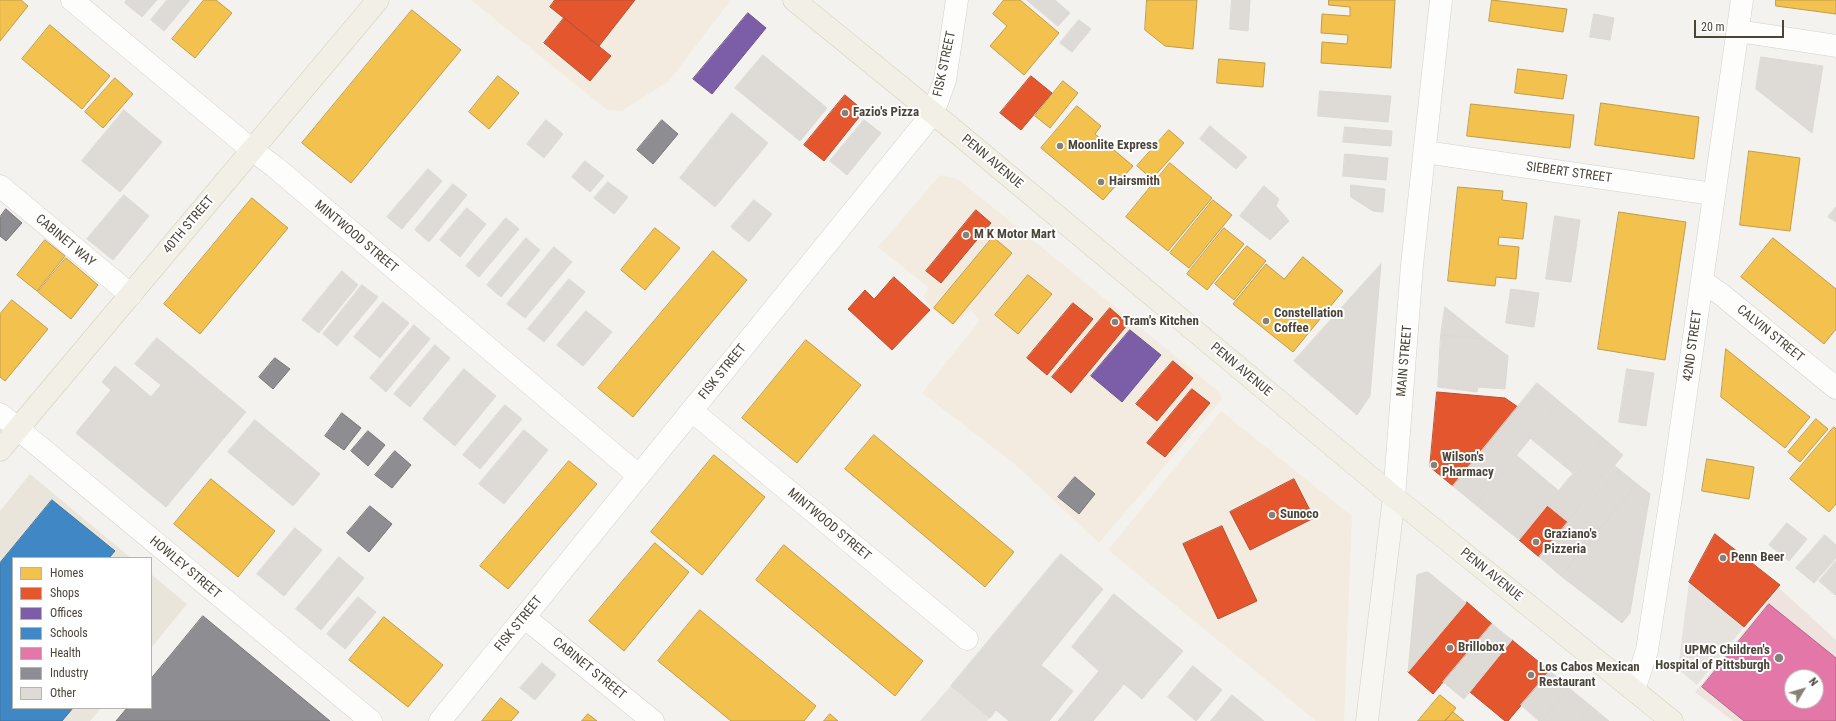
<!DOCTYPE html>
<style>
body{margin:0}
#map{position:relative;width:1836px;height:721px;overflow:hidden;background:#f4f2ee;font-family:"Roboto Condensed",sans-serif}
canvas{display:block}
.legend{position:absolute;left:12px;top:557px;width:140px;height:152px;box-sizing:border-box;background:#fff;border:1px solid #b7b4b0;margin:0;padding:5px 7px;list-style:none;font-size:12px;color:#4b4439}
.legend li{display:flex;align-items:center;gap:8px;height:20px}
.legend b{width:20px;border:1px solid #b7b4b0}
.north{position:absolute;left:1784px;top:669px;width:40px;height:40px;box-sizing:border-box;background:#fff;border:1px solid #b7b4b0;border-radius:50%;rotate:52deg;font-size:11px;font-weight:700;line-height:16px;text-align:center;color:#4b4439}
.north::after{content:'';display:block;margin:auto;width:14px;height:18px;background:#868178;clip-path:polygon(50% 0,100% 100%,50% 72%,0 100%)}
.scale{position:absolute;left:1694px;top:20px;width:90px;height:18px;box-sizing:border-box;border:2px solid #4b4439;border-top:0;padding-left:5px;font-size:12px;line-height:14px;white-space:nowrap;color:#4b4439;-webkit-text-stroke:3px #fff;paint-order:stroke}
</style>
<div id="map">
<canvas width="1836" height="721"></canvas>
<ul class="legend">
<li><b style="height:11px;background:#f2c14e"></b>Homes</li>
<li><b style="height:11px;background:#e4572e"></b>Shops</li>
<li><b style="height:11px;background:#7b5ea7"></b>Offices</li>
<li><b style="height:11px;background:#3f88c5"></b>Schools</li>
<li><b style="height:11px;background:#e377a8"></b>Health</li>
<li><b style="height:11px;background:#8d8d92"></b>Industry</li>
<li><b style="height:11px;background:#dedbd6"></b>Other</li>
</ul>
<div class="north">N</div>
<div class="scale">20 m</div>
</div>
<script>
const context = document.querySelector('canvas').getContext('2d');
context.lineJoin = 'round';
function fill(path, color) { context.fillStyle = color; context.fill(path, 'evenodd'); }
function trace(path, color, width, dash) { context.strokeStyle = color; context.lineWidth = width; context.lineCap = dash ? 'butt' : 'round'; context.setLineDash(dash || []); context.stroke(path); }
function drawText(font, color, halo, rows, align = 'center') {
  context.font = font + ' "Roboto Condensed",sans-serif'; context.lineWidth = 4; context.setLineDash([]); context.textBaseline = 'middle'; context.strokeStyle = halo; context.fillStyle = color; for (const [text, x, y, turn = 0] of rows) {
    context.save(); context.translate(x, y); context.rotate((+turn || 0) * Math.PI / 180); context.textAlign = isNaN(turn) ? turn : align; if (halo) context.strokeText(text, 0, 0); context.fillText(text, 0, 0); context.restore();
  }
}
fill(new Path2D(`
 M471,0H728L730,1L669,81L622,111L607,110Z
 M940,175L958,179L1218,391L1222,399L1099,543L1016,465L922,393L980,320L970,310L953,326L931,308L923,296L929,288L878,247Z
 M1221,411L1352,516L1344,721H1316L1108,550Z`), '#f3ebdf');
fill(new Path2D(`
 M30,474L131,558H13V708H101L90,721H0V511Z
 M151,574L187,604L151,648Z`), '#eae5da');
fill(new Path2D(`
 M1779,588L1836,640V721H1733L1695,692ZM1792,677H1816V701H1792Z`), '#eee3df');
fill(new Path2D(`
 M1689,582L1744,627L1697,685L1678,669Z
 M951,686L990,718L987,721H920Z`), '#e6e3df');
const homes = new Path2D(`
 M0,0H21L28,6L0,41Z
 M204,0H216L232,13L195,58L172,39Z
 M1004,0H1020L1059,33L1024,75L990,46L1007,26L993,14Z
 M1147,0H1197L1193,49L1165,46L1145,30Z
 M1329,0H1395L1391,68L1321,63L1322,42L1347,44L1348,35L1321,33L1322,14L1350,16V7L1329,5Z
 M1492,0L1567,9L1563,32L1489,21Z
 M1776,0H1836V14L1776,6Z
 M412,10L461,50L351,183L302,143Z
 M50,25L110,76L82,109L22,59Z
 M1219,59L1265,63L1263,87L1217,83Z
 M1518,69L1567,75L1563,99L1515,93Z
 M498,76L519,93L489,129L469,112Z
 M115,78L133,94L103,128L85,112Z
 M1063,81L1078,93L1050,128L1035,116Z
 M1601,103L1699,117L1694,159L1595,145Z
 M1471,104L1574,115L1570,148L1467,136Z
 M1077,106L1101,126L1095,134L1133,166L1103,200L1041,148Z
 M1169,130L1184,143L1152,179L1137,166Z
 M1749,151L1800,158L1790,231L1740,225Z
 M1170,163L1212,198L1168,251L1126,217Z
 M1458,187L1503,191L1502,200L1527,203L1523,239L1499,237L1498,245L1519,247L1516,279L1496,277L1495,286L1448,281Z
 M252,198L288,228L200,334L164,304Z
 M1213,200L1232,215L1189,268L1170,253Z
 M1619,212L1686,222L1665,360L1598,349Z
 M655,228L680,248L645,290L621,270Z
 M1224,228L1244,244L1207,290L1187,274Z
 M993,237L1012,253L953,324L934,308Z
 M1773,238L1836,289V329L1824,344L1741,277Z
 M45,240L65,256L37,291L17,275Z
 M1247,246L1266,261L1234,300L1215,284Z
 M713,251L747,280L633,417L598,388Z
 M1303,257L1343,291L1293,352L1233,304L1266,264L1284,279Z
 M66,258L98,285L71,319L38,292Z
 M1028,275L1052,294L1018,334L995,315Z
 M12,300L48,329L5,381L0,377V314Z
 M806,340L861,385L797,463L742,418Z
 M1726,349L1810,417L1785,448L1721,397Z
 M1816,419L1828,429L1800,462L1788,452Z
 M1834,427L1836,429V504L1829,512L1790,479Z
 M874,435L1014,552L985,587L845,469Z
 M714,455L765,497L702,575L651,532Z
 M1707,459L1754,467L1749,499L1702,491Z
 M569,461L597,484L508,589L480,566Z
 M211,479L275,531L238,577L174,524Z
 M655,543L689,572L624,651L589,621Z
 M784,545L923,661L895,696L756,580Z
 M700,610L816,706L804,721H731L658,661Z
 M384,617L443,665L408,707L349,660Z
 M1440,695L1456,708L1445,721H1418Z
 M501,698L519,712L511,721H482Z
 M1453,712L1464,721H1445Z
 M588,714L597,721H582Z
 M830,714L838,721H824Z`);
fill(homes, '#f2c14e');
trace(homes, '#c09c48', 1);
const shops = new Path2D(`
 M555,0H635L599,46L550,7Z
 M564,18L611,56L590,81L544,43Z
 M1031,76L1052,93L1021,130L1000,113Z
 M845,95L864,111L824,161L804,145Z
 M976,210L991,223L941,283L926,271Z
 M894,277L930,310L892,350L848,309L865,290L874,299Z
 M1073,303L1093,319L1047,375L1027,358Z
 M1110,308L1128,324L1071,393L1052,377Z
 M1173,361L1193,378L1157,421L1136,404Z
 M1192,389L1210,403L1165,457L1147,443Z
 M1437,392L1505,398L1518,407L1453,486L1430,467Z
 M1294,479L1314,518L1250,550L1230,512Z
 M1547,505L1568,522L1539,557L1519,540Z
 M1222,526L1257,601L1218,619L1183,544Z
 M1715,534L1780,585L1744,627L1689,582Z
 M1467,602L1492,624L1433,694L1408,672Z
 M1512,640L1550,671L1508,721H1505L1470,692Z`);
fill(shops, '#e4572e');
trace(shops, '#b65131', 1);
const offices = new Path2D(`
 M748,13L766,28L712,94L693,79Z
 M1130,330L1161,355L1122,402L1091,376Z`);
fill(offices, '#7b5ea7');
trace(offices, '#6d5686', 1);
const schools = new Path2D(`
 M52,500L115,551L109,558H13V708H73L62,721H0V563Z`);
fill(schools, '#3f88c5');
trace(schools, '#43749b', 1);
const health = new Path2D(`
 M1769,604L1836,658V721H1744L1702,687ZM1792,677H1816V701H1792Z`);
fill(health, '#e377a8');
trace(health, '#b56887', 1);
const industry = new Path2D(`
 M662,120L678,134L653,164L637,150Z
 M6,209L22,223L6,241L0,236V217Z
 M275,358L290,369L273,389L259,377Z
 M342,413L361,428L344,450L325,436Z
 M368,431L385,445L368,466L351,451Z
 M395,451L411,465L392,488L375,475Z
 M1075,477L1095,494L1079,514L1058,497Z
 M370,506L392,524L369,552L347,533Z
 M203,616L330,721H116L127,708H151V679Z`);
fill(industry, '#8d8d92');
trace(industry, '#797777', 1);
const building = new Path2D(`
 M127,0H157L142,17L125,3Z
 M167,0H190L164,31L151,20Z
 M1027,0H1055L1070,13L1058,26Z
 M1232,0H1250L1248,31L1230,29Z
 M1594,14L1614,18L1610,40L1590,37Z
 M1079,20L1091,29L1072,52L1060,43Z
 M763,55L827,108L800,141L735,88Z
 M1761,57L1823,66L1812,133L1756,89Z
 M1320,91L1391,96L1388,122L1318,116Z
 M124,110L162,142L120,192L82,161Z
 M732,113L768,143L715,207L680,178Z
 M546,120L563,134L544,158L527,144Z
 M864,120L881,133L847,175L830,161Z
 M1210,126L1247,157L1236,169L1200,139Z
 M1345,127L1392,131L1391,146L1343,142Z
 M1345,154L1388,158L1386,180L1343,176Z
 M585,161L604,176L590,192L572,177Z
 M428,169L442,181L402,229L387,217Z
 M608,182L628,197L614,214L594,198Z
 M453,184L467,195L429,242L415,230Z
 M1351,185L1385,189L1383,212L1373,211L1351,197Z
 M1264,186L1279,199L1276,206L1289,221L1270,240L1240,216Z
 M124,195L149,216L113,260L87,239Z
 M754,200L772,214L749,242L731,227Z
 M1836,207V222L1828,217Z
 M467,208L486,224L460,257L440,240Z
 M1555,216L1580,220L1571,282L1546,279Z
 M506,218L519,229L479,277L466,266Z
 M526,238L540,250L501,297L487,285Z
 M554,247L572,262L525,318L507,304Z
 M1381,264L1370,396L1357,415L1294,361Z
 M342,271L358,285L319,333L302,320Z
 M569,279L585,292L544,342L528,329Z
 M362,285L378,297L337,346L323,334Z
 M1511,289L1539,293L1534,327L1506,323Z
 M383,302L409,323L380,358L354,337Z
 M1445,307L1485,339L1441,335Z
 M586,311L612,332L583,366L557,345Z
 M414,325L430,339L386,392L370,378Z
 M1441,335L1485,339L1508,356L1505,389L1478,387L1477,392L1438,387Z
 M157,338L246,412L166,507L76,433L111,390L102,382L115,366L151,397L161,385L135,364Z
 M435,345L450,358L410,407L394,394Z
 M464,369L496,396L455,446L423,419Z
 M1627,369L1654,373L1646,426L1619,422Z
 M1537,383L1560,402L1476,505L1453,486Z
 M1560,402L1603,438L1574,474L1530,438Z
 M505,405L522,419L480,469L463,455Z
 M255,420L320,474L293,506L228,452Z
 M524,430L548,450L504,504L479,484Z
 M1603,438L1623,455L1568,522L1547,505Z
 M1516,455L1559,491L1519,540L1476,505Z
 M1615,466L1637,484L1599,530L1578,511Z
 M1637,484L1650,494L1630,613L1622,623L1561,576Z
 M1577,511L1599,530L1561,576L1539,557Z
 M1787,523L1807,539L1789,561L1769,545Z
 M295,528L322,550L284,596L257,574Z
 M1825,535L1836,545V558L1814,583L1796,568Z
 M1061,554L1103,589L1041,665L1073,691L1049,721H1009L996,710L990,718L951,686Z
 M339,557L364,578L321,630L296,609Z
 M1836,561V594L1835,595L1819,581Z
 M1428,572L1466,603L1408,672L1417,575Z
 M1114,594L1183,651L1142,699L1124,684L1093,721H1058L1099,671L1072,647Z
 M358,597L376,612L345,649L327,634Z
 M1492,624L1512,640L1464,699L1443,682Z
 M542,663L556,675L535,700L520,688Z
 M1193,666L1222,690L1196,721L1168,697Z
 M1550,671L1569,688L1542,721H1539L1521,705Z
 M1569,688L1591,706L1579,721H1542Z
 M1232,695L1264,721H1211Z
 M1591,706L1609,721H1579Z`);
fill(building, '#dedbd6');
trace(building, '#dcd9d4', 1);
const minor = new Path2D(`
 M72,0L252,150L275,167L639,476
 M1738,31L1836,46
 M1425,152L1713,194
 M0,186L131,295
 M1702,281L1722,295L1836,388
 M692,411L967,639
 M0,414L371,721
 M524,617L653,721
 M1634,690L1647,650L1673,484L1742,0
 M440,721L933,113L945,80L957,0`);
const tertiary = new Path2D(`
 M1394,497L1412,265L1441,0`);
const secondary = new Path2D(`
 M1367,721L1394,497`);
const primary = new Path2D(`
 M794,0L955,131L1394,497L1672,721
 M0,450L378,0`);
trace(minor, '#d2d0cb', 23);
trace(tertiary, '#d2d0cb', 23);
trace(secondary, '#d3cfc5', 23);
trace(primary, '#d6cebb', 23);
trace(minor, '#fdfdfc', 22);
trace(tertiary, '#fdfdfc', 22);
trace(secondary, '#f7f6f1', 22);
trace(primary, '#f2efe6', 22);
for (const [x, y, r, color] of [
 [845,113,4,"#868178"],
 [1060,146,4,"#868178"],
 [1101,182,4,"#868178"],
 [966,235,4,"#868178"],
 [1266,321,4,"#868178"],
 [1115,322,4,"#868178"],
 [1434,465,4,"#868178"],
 [1272,515,4,"#868178"],
 [1536,542,4,"#868178"],
 [1723,558,4,"#868178"],
 [1450,648,4,"#868178"],
 [1779,658,5,"#868178"],
 [1531,675,4,"#868178"]
]) { const dot = new Path2D(); dot.arc(x, y, r, 0, 2 * Math.PI); context.fillStyle = color; context.fill(dot); trace(dot, '#fff', 1.5); }
drawText('13px', '#4b4439', '#fff', [
 ["FISK STREET",945,64,-78],
 ["PENN AVENUE",992,162,40],
 ["SIEBERT STREET",1569,173,8],
 ["40TH STREET",189,225,-50],
 ["MINTWOOD STREET",356,237,40],
 ["CABINET WAY",65,241,40],
 ["CALVIN STREET",1770,334,39],
 ["42ND STREET",1693,346,-82],
 ["MAIN STREET",1405,361,-85],
 ["PENN AVENUE",1241,370,40],
 ["FISK STREET",723,372,-51],
 ["MINTWOOD STREET",829,525,40],
 ["HOWLEY STREET",185,568,40],
 ["PENN AVENUE",1491,575,39],
 ["FISK STREET",519,624,-51],
 ["CABINET STREET",589,669,39]
]);
drawText('bold 13px', '#4b4439', '#fff', [
 ["Fazio's Pizza",853,113],
 ["Moonlite Express",1068,146],
 ["Hairsmith",1109,182],
 ["M K Motor Mart",974,235],
 ["Constellation",1274,314],
 ["Coffee",1274,329],
 ["Tram's Kitchen",1123,322],
 ["Wilson's",1442,458],
 ["Pharmacy",1442,473],
 ["Sunoco",1280,515],
 ["Graziano's",1544,535],
 ["Pizzeria",1544,550],
 ["Penn Beer",1731,558],
 ["Brillobox",1458,648],
 ["UPMC Children's",1770,651,"right"],
 ["Hospital of Pittsburgh",1770,666,"right"],
 ["Los Cabos Mexican",1539,668],
 ["Restaurant",1539,683]
], 'left');
</script>
